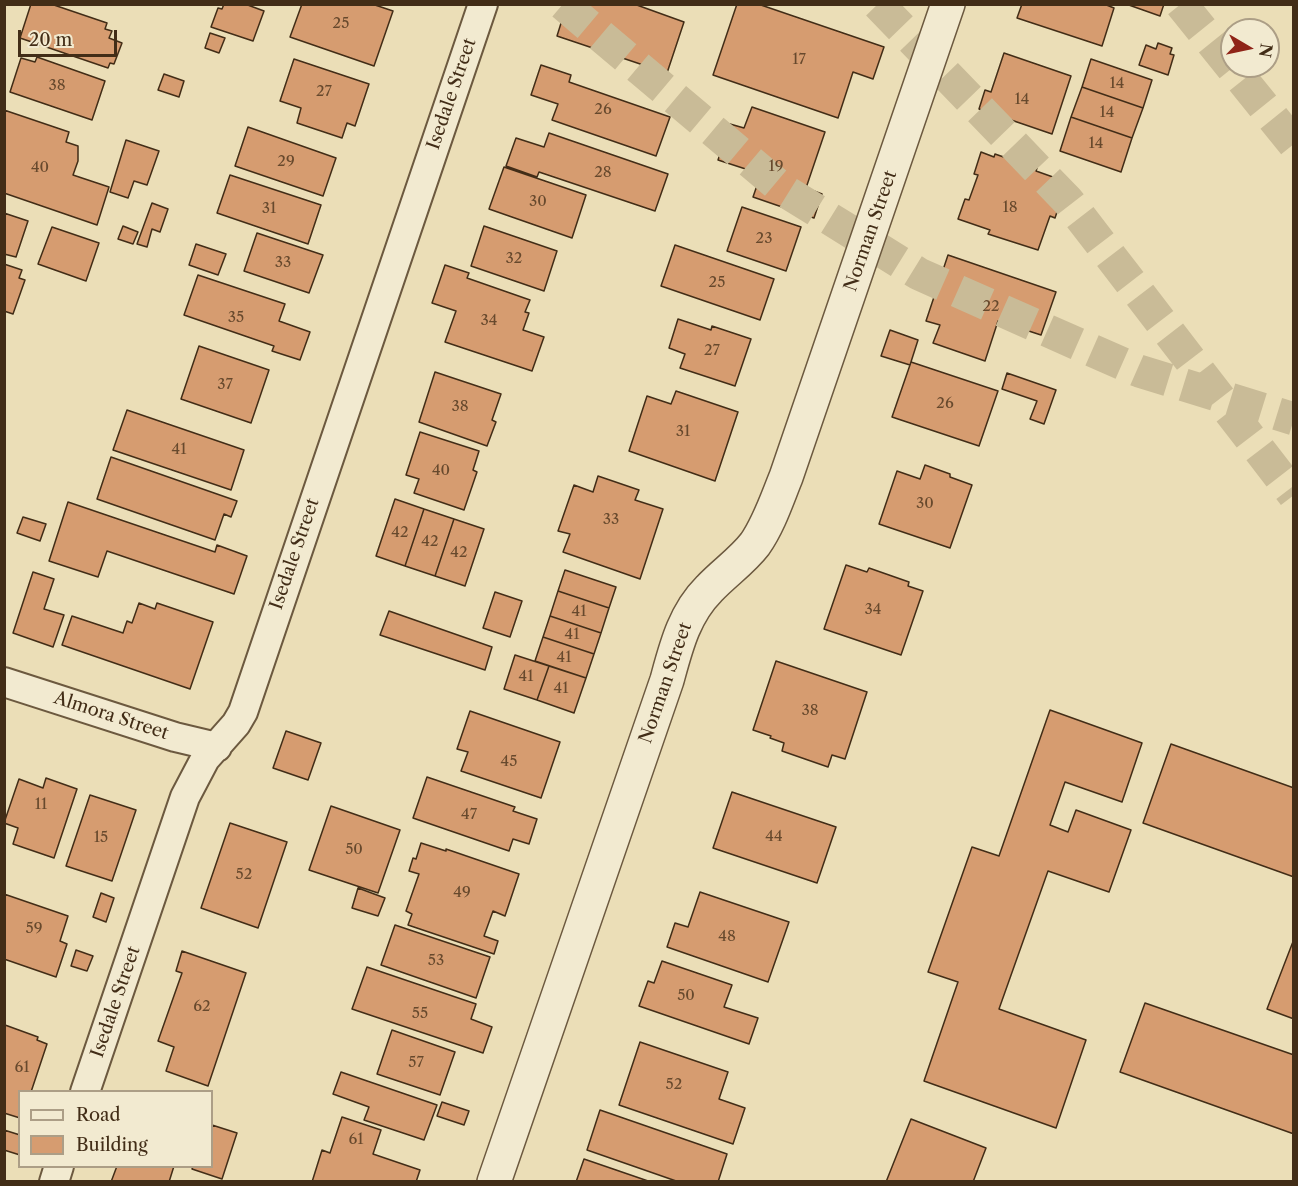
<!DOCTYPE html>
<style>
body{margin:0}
#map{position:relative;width:1298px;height:1186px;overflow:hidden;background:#ebdeb7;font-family:"Libre Caslon Text",serif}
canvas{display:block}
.frame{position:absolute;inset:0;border:6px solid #422d17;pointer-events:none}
.legend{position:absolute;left:18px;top:1090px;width:195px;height:78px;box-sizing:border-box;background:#f2ead0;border:2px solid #ac9e86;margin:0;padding:8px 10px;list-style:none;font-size:18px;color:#422d17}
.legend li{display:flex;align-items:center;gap:12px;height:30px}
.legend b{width:30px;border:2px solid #ac9e86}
.north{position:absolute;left:1220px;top:18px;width:60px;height:60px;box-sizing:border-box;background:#f2ead0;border:2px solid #ac9e86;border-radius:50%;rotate:99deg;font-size:16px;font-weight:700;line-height:24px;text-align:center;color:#422d17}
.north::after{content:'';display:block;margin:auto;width:21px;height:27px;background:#8f2418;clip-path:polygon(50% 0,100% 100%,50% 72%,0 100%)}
.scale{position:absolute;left:18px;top:30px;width:99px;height:27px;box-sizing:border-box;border:3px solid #422d17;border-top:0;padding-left:8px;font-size:18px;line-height:21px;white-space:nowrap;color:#422d17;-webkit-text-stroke:4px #f2ead0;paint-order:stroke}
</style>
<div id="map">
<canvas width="1298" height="1186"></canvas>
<div class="frame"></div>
<ul class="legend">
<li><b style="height:8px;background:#f2ead0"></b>Road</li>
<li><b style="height:16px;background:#d69c70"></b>Building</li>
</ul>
<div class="north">N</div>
<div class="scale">20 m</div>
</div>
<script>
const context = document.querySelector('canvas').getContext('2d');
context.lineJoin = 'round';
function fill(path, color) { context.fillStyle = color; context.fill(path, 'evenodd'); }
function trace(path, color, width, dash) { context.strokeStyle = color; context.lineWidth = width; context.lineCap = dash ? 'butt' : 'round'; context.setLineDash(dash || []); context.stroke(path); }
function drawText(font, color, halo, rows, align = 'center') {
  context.font = font + ' "Libre Caslon Text",serif'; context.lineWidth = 4.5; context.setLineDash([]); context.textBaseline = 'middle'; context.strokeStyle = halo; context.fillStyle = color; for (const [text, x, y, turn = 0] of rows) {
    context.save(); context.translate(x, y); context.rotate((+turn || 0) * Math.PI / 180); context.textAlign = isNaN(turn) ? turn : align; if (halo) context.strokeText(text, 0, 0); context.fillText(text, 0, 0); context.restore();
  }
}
const building = new Path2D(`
 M31,4H51L107,23L105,29L112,31L109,38L122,43L114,64L110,63L108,68L20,38Z
 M224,4H245L264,11L253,41L211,27L218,8L222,9Z
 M302,4H372L393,11L374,66L290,37Z
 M567,4H634L684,22L667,73L557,36Z
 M737,4H758L884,47L873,79L853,72L838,118L713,75Z
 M1022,4H1104L1114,8L1102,46L1017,18Z
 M1126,4H1164L1160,16Z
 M210,33L225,38L219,53L205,48Z
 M1158,43L1172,48L1170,54L1174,55L1168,75L1139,65L1146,45L1156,49Z
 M1004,53L1071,76L1052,134L979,109L985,90L991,92Z
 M37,57L105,81L92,120L10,92L21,58L35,62Z
 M294,59L369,84L355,126L347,123L342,138L297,123L301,108L280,101Z
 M1091,59L1152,80L1143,108L1082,87Z
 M541,65L571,75L569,82L670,117L656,156L552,120L558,104L531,95Z
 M164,74L184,81L179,97L158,90Z
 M1082,87L1143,108L1132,138L1071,117Z
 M752,107L825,132L806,188L822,194L814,218L753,197L761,174L718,160L730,124L744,128Z
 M4,110L69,132L66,142L78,146V161L73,175L109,187L97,225L4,193Z
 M1071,117L1132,138L1121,172L1060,151Z
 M248,127L336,158L323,196L235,166Z
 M549,133L668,174L655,211L539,172L537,177L506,166L516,138L544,147Z
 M126,140L159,151L147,185L134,181L128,198L110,192Z
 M981,152L994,157L995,154L1015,161L1016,157L1038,165L1036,171L1067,182L1055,218L1050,216L1038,250L988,234L990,230L958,219L965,199L969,200L978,175L974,174Z
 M504,167L586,195L572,238L489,209Z
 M230,175L321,205L308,244L217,213Z
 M152,203L168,209L160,232L152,229L147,247L137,244Z
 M742,207L801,227L786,271L727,251Z
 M4,213L28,221L16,257L4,254Z
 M123,226L138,232L133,244L118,239Z
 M484,226L557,251L544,291L471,266Z
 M52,227L99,243L86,281L38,264Z
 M257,233L323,255L309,293L244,271Z
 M196,244L226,254L218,275L189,265Z
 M675,245L774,279L760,320L661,286Z
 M948,255L1056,292L1041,335L998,321L985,361L933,343L940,325L926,321Z
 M4,264L22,270L19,278L25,280L13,314L4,311Z
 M445,265L469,273L467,278L530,300L525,312L529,313L523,330L544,337L532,371L445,342L456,311L432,303Z
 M198,275L285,304L279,321L310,332L300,360L272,351L274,346L184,315Z
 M678,319L711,330L712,326L751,339L735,386L680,368L685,354L669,348Z
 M890,330L918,340L910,365L881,356Z
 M199,346L269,370L251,423L181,399Z
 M911,362L998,391L979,446L892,417Z
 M435,372L501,394L492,420L496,422L487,446L419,422Z
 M1007,373L1056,390L1044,424L1030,419L1037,401L1002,389Z
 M676,391L738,412L715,481L629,451L647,396L671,404Z
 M127,410L244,450L231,490L113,450Z
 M420,432L479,451L473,470L477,472L464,510L414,493L419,479L406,475Z
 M111,457L237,501L231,517L224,514L215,540L97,499Z
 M925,465L950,474V477L972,485L950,548L879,524L897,471L920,479Z
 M598,476L639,490L635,500L663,509L640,579L563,552L570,534L558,531L574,485L593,492Z
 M395,499L424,509L405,566L376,556Z
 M68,502L215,552L217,545L247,556L234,594L107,551L98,577L49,561Z
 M424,509L454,519L435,576L405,566Z
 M23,517L46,524L40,541L17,533Z
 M454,519L484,529L465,586L435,576Z
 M846,565L867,572L869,568L909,582L908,586L923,591L901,655L824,629Z
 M565,570L616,587L609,608L558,591Z
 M33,572L54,579L44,609L64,615L53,647L13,633Z
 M558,591L609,608L601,633L550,616Z
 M495,592L522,601L510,637L483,628Z
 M139,603L155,609L157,603L213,622L190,689L62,645L72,616L123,633L127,621L132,623Z
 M389,611L492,647L485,670L380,635Z
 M550,616L601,633L594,654L543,637Z
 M543,637L594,654L586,678L535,661Z
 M515,655L549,666L537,700L504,689Z
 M776,661L867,692L845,759L832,755L828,767L782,751L784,743L770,738L771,736L753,730Z
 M549,666L586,678L574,713L537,700Z
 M1050,710L1142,743L1122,802L1065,782L1050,825L1068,832L1076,810L1131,830L1109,892L1048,871L999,1009L1086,1040L1056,1128L924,1081L958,982L928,972L972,847L999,856Z
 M470,711L560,742L541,798L461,771L468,752L457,749Z
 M286,731L321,743L308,780L273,768Z
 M1171,744L1294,788V877L1143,823Z
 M427,777L515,807L513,811L537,819L529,844L513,839L509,851L413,818Z
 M46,778L77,789L54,858L13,844L18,828L4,823L19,779L43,788Z
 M732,792L836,827L817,883L713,848Z
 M90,795L136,810L112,881L66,866Z
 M331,806L400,830L378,893L309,870Z
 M230,823L287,842L258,928L201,908Z
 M421,843L446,851V849L519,874L505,916L493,911L484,936L498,941L494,954L408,925L412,914L406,911L419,874L409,871L413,858L416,859Z
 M358,888L385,898L378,916L352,908Z
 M700,892L789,922L768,982L667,947L675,923L688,927Z
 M101,893L114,898L106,922L93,917Z
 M4,894L68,916L60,941L67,944L56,977L4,959Z
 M395,925L490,957L476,998L381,965Z
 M1294,939V1019L1267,1009Z
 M76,950L93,956L87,971L71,966Z
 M182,951L246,973L208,1086L166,1071L174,1047L158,1041L182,973L176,971Z
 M662,961L732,985L724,1007L758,1018L749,1044L639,1006L648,981L654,983Z
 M367,967L476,1004L471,1019L492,1027L483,1053L352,1009Z
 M1145,1003L1294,1055V1134L1120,1072Z
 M5,1025L38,1037L37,1040L47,1044L31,1092H20V1118L4,1113Z
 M392,1030L455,1052L440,1095L377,1074Z
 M640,1042L728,1072L719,1099L745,1108L733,1144L619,1105Z
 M341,1072L437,1105L424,1140L364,1120L369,1107L333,1094Z
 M442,1102L469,1111L464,1125L437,1116Z
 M600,1110L727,1154L718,1182H679L587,1150Z
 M342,1117L381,1130L373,1154L420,1170L416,1182H312L322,1150L330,1153Z
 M911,1119L986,1148L973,1182H886Z
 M212,1125L237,1133L222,1179L192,1169L193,1166H212Z
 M4,1130L20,1135V1155L4,1150Z
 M584,1159L651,1182H576Z
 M117,1166H174L169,1182H111Z`);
fill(building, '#d69c70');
trace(building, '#422d17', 1.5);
trace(new Path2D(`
 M563,4L785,191L919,274L1139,371L1294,419
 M878,4L1068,201L1294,495
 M1181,4L1294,144`), '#c9bb97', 33, [33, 16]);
const minor = new Path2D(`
 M4,682L175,737L217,747
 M85,1092L185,797L205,759L236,724L243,712L483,4
 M54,1182L59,1166`);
const tertiary = new Path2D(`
 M494,1182L667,680C676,647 684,614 709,589C724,573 742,561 755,544C769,524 777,499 786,477L948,4`);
trace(minor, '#6c593f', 32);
trace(tertiary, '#6c593f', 36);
trace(minor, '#f2ead0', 28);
trace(tertiary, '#f2ead0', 33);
drawText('15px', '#67492d', null, [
 ["25",341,24],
 ["17",799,60],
 ["14",1117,84],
 ["38",57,86],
 ["27",324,92],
 ["14",1022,100],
 ["26",603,110],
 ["14",1107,113],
 ["14",1096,144],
 ["29",286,162],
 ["19",776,167],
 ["40",40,168],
 ["28",603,173],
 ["30",538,202],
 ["18",1010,208],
 ["31",269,209],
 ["23",764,239],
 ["32",514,259],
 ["33",283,263],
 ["25",717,283],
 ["22",991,307],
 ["35",236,318],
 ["34",489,321],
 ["27",712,351],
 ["37",225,385],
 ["26",945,404],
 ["38",460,407],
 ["31",683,432],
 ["41",179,450],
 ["40",441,471],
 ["30",925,504],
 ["33",611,520],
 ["42",400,533],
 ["42",430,542],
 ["42",459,553],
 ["34",873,610],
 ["41",579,612],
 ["41",572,635],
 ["41",564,658],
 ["41",526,677],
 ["41",561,689],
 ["38",810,711],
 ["45",509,762],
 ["11",41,805],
 ["47",469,815],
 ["44",774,837],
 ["15",101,838],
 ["50",354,850],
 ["52",244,875],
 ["49",462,893],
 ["59",34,929],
 ["48",727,937],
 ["53",436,961],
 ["50",686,996],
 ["62",202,1007],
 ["55",420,1014],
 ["57",416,1063],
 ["61",22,1068],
 ["52",674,1085],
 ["61",356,1140]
]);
drawText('18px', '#422d17', '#f2ead0', [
 ["Isedale Street",452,94,-71],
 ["Norman Street",871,231,-71],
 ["Isedale Street",295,554,-71],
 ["Norman Street",666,683,-71],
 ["Almora Street",111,716,18],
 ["Isedale Street",116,1002,-71]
]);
</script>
